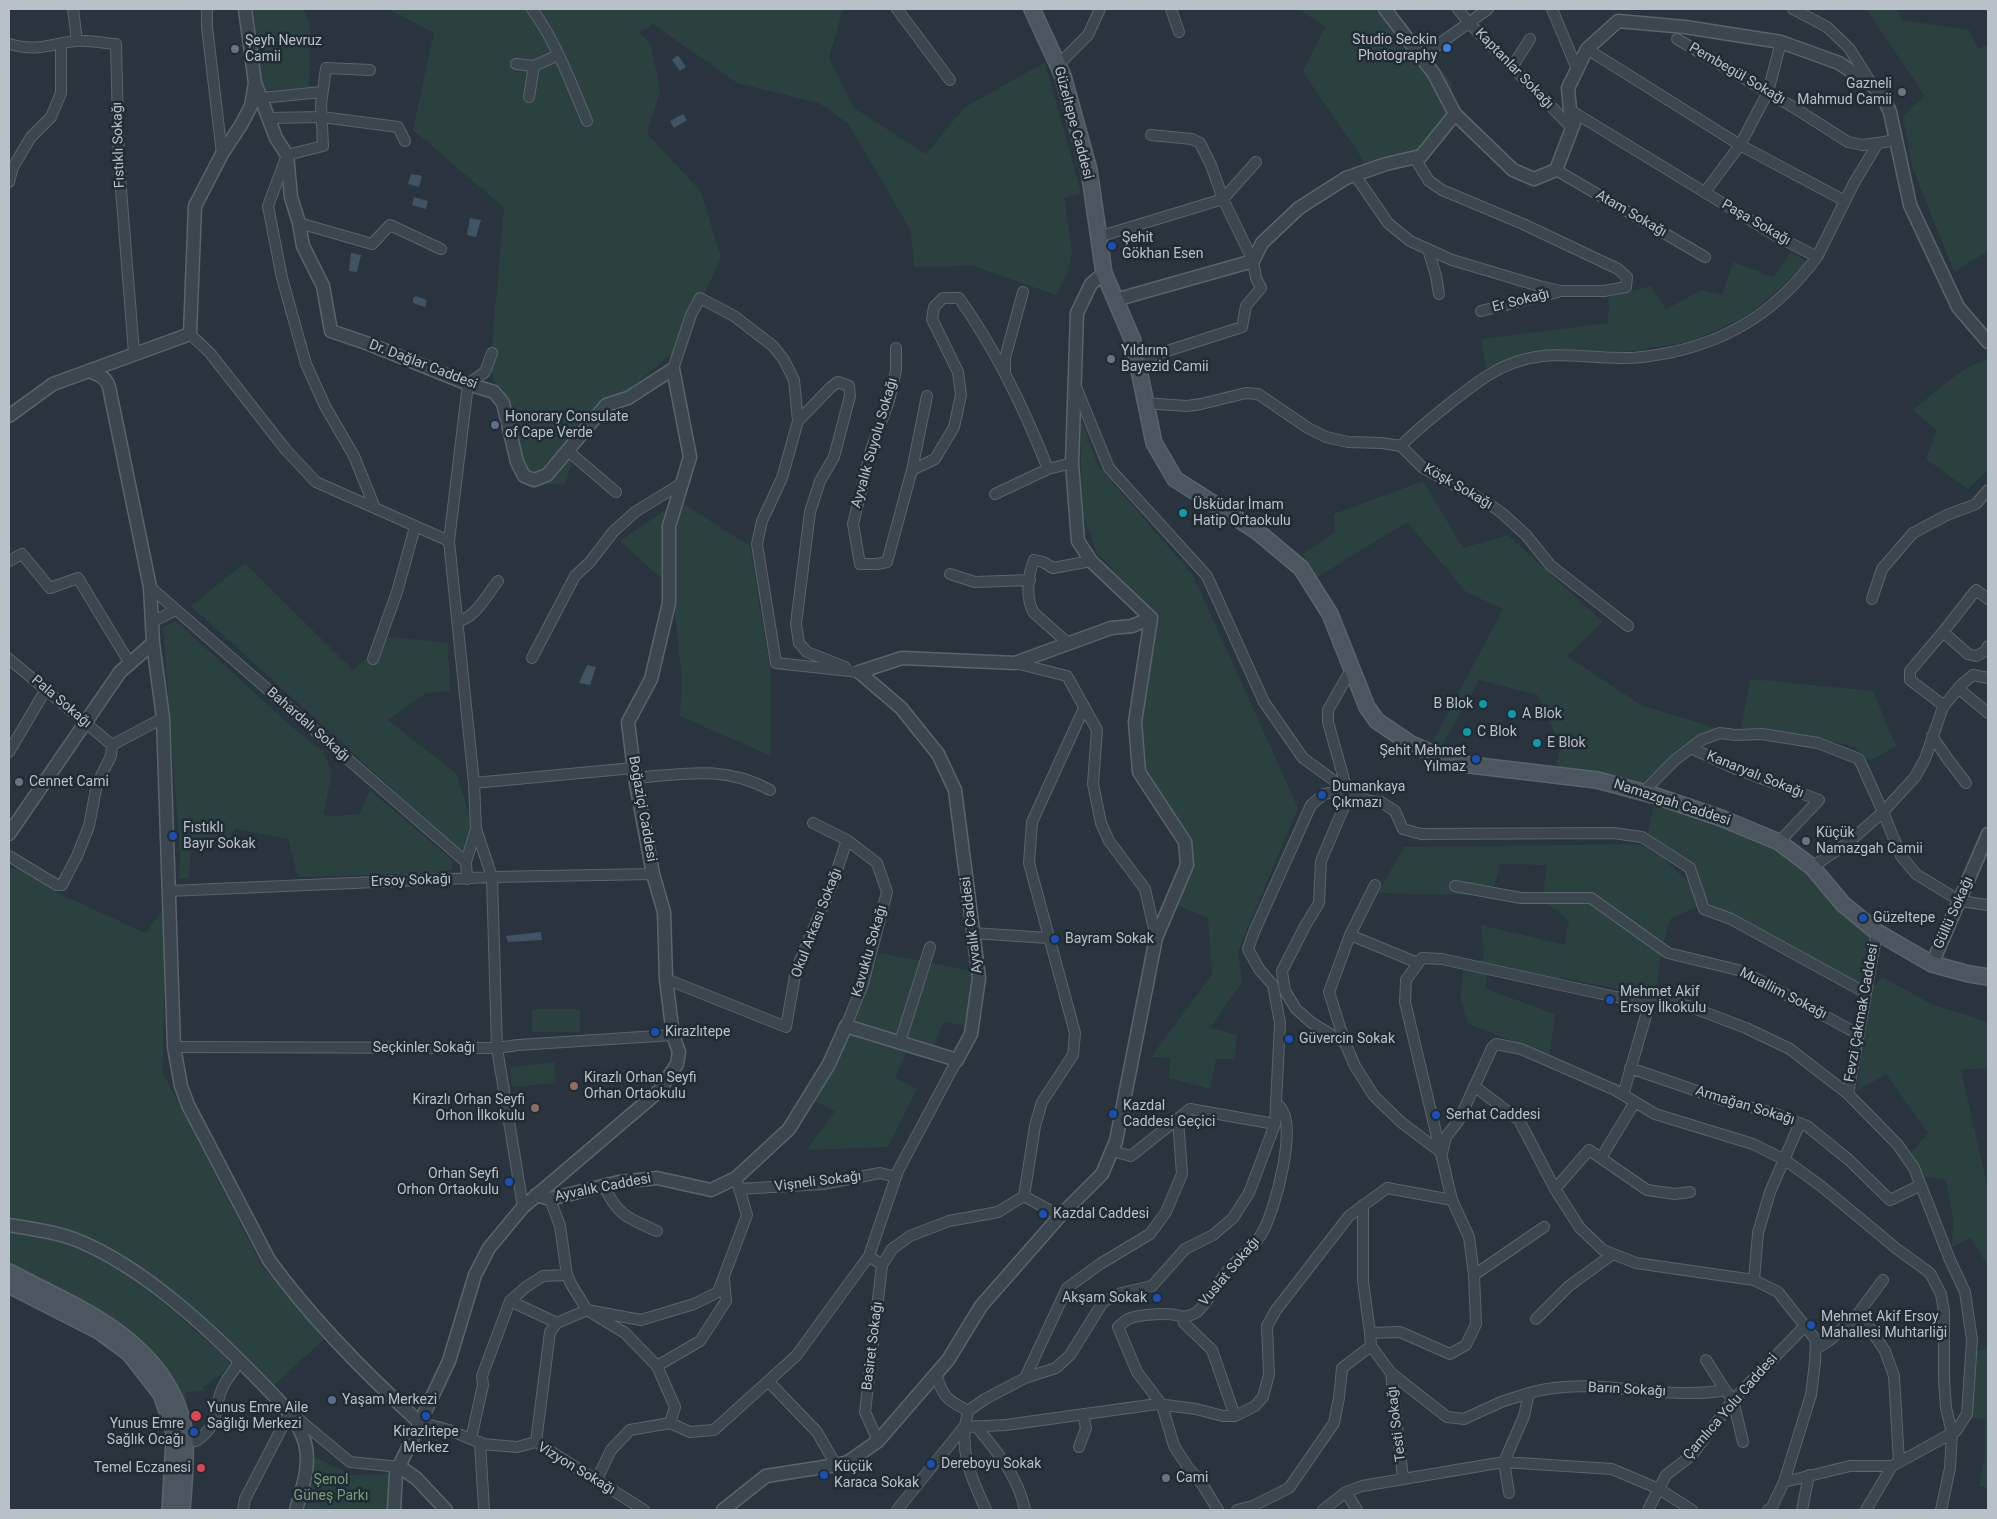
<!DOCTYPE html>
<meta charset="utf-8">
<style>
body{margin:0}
#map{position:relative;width:1997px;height:1519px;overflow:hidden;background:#29343e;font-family:Roboto,sans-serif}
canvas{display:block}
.frame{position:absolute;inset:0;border:10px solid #b9c1c8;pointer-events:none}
</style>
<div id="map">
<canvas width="1997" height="1519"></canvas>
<div class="frame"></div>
</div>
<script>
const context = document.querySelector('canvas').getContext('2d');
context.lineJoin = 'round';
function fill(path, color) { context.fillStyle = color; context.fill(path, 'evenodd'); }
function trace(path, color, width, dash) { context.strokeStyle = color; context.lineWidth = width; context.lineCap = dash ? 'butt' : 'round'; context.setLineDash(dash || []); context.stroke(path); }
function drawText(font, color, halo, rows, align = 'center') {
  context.font = font + ' Roboto,sans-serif'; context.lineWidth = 5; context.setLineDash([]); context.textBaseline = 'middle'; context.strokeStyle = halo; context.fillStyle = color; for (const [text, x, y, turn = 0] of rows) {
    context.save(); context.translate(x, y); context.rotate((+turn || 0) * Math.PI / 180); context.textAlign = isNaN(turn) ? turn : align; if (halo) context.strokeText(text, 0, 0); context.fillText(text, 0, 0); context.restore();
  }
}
fill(new Path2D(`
 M253,9H304L310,24L309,88L263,90Z
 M388,9H843L829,58L854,108L926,154L964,108L1045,62L1081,193L1064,198L1072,251L1069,270L1056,295L973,266L914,267L911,231L848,123L819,103L737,83L653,24L640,33L651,45L660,92L647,133L701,192L721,258L678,348L581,430L565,485L526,482L490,367L504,208L413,130L434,33Z
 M1299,9H1394L1452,84L1451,123L1422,161L1370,175L1360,155L1303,72L1325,27Z
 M1866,9H1897L1902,20L1969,30L1978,49L1988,45V251L1954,272L1912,166L1903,116L1925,96Z
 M1791,252L1807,262L1780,289L1743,318L1689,342L1624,352L1567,349L1528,351L1486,368L1481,339L1608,323L1609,297L1651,286L1666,309L1702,290L1722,295L1733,262L1774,277Z
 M1988,358V470L1968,489L1926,459L1937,430L1913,410C1934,393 1962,367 1988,358Z
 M1080,415L1098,466L1193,575L1298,808L1238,951L1242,982L1210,1028L1237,1035L1235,1059H1216L1210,1089L1169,1078L1170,1058L1151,1057L1212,975L1208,918L1179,906L1191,865L1192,844L1145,771L1140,722L1156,616L1097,553L1082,512Z
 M1423,481L1463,548L1508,535L1603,622L1567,656L1641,705L1715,728L1681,749L1641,783L1556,766L1560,746L1538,695L1479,680L1441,747L1432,743L1503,609L1466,592L1407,522L1316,578L1303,554L1335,532L1334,514Z
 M679,501L750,546L771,675V756L680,716L682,680L672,588L620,541Z
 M245,563L353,670L390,637L448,643L450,691L426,693L388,720L457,774L471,822L465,855L191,606Z
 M176,621L291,726L323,751L332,773L323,815L337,816L359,814L370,790L453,861L452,870L445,873L298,877L288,839L235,829L225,843H191L189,878L179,879L180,853L163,627Z
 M1750,679L1873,691L1896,746L1870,761L1855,747L1802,734L1741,728Z
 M1654,804L1776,846L1809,873L1871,933L1859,990L1708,902L1671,918L1662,947L1655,997L1560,977L1557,988L1487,973L1486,989L1555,1014L1550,1055L1468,1024L1460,998L1463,971L1484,958L1481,925L1565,945L1569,921L1542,900L1547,865L1500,864L1492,896L1378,893L1404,847L1638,844L1663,858L1708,901L1693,865L1648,833Z
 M22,867L56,892L145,933L165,908L163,1073L262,1266L324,1339L272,1387L171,1290L80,1236L9,1221V870Z
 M880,953L973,971L965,1025L944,1022L927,1059L906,1053L895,1078L917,1089L888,1147L806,1150L835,1111L812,1100L855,1018Z
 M1882,977L1933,1005L1988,1022V1068L1961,1070L1988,1189V1266L1971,1238L1952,1247L1953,1219L1946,1180L1923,1177L1910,1154L1928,1133L1886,1074L1857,1091L1868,995Z
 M532,1009H580V1032H532Z
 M554,1062L556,1083L512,1087L510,1067Z
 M9,1230C29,1235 53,1238 72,1245C131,1270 176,1314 223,1355L232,1366L202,1388L206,1391L186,1392L187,1414L174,1389L9,1266Z
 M1988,1348V1488L1979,1486L1985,1456V1419L1971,1418L1974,1352Z
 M315,1457L351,1475L392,1474L390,1510H306Z`), '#2b4140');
fill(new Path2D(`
 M678,55L686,67L680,71L672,60Z
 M683,114L687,120L674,128L670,121Z
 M411,174L422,176L419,187L408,184Z
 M414,197L428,201L426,209L412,205Z
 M470,218L481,220L476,237L467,235Z
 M351,253L361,255L357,272L349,271Z
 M416,296L427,300L425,307L413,303V298Z
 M587,665L596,667L590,685L579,683Z
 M541,932L542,940L508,942L506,936Z`), '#405465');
const minor = new Path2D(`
 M73,9L77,41
 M207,9V27L222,154
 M532,9C556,42 571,83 587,121
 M897,9L950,80
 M1171,9L1179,32
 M1458,9L1469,23L1572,128
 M1552,9L1577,69
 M1793,9L1827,27L1849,48L1871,83
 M1677,39L1793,107L1848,142L1862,145L1878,143
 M9,44C39,52 48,44 76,41C89,40 103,43 116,44L119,164L134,353
 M1587,49L1740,145L1845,201
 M1421,57L1488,9
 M516,64L534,66L558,55
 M1058,65L1088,35L1100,9
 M1512,67L1530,39
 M370,70L326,68L321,104L323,146L287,155L268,206L282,278L306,364L325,406L354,456L375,508
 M529,97L534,66
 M261,98L322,92
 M1570,110L1773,234L1817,257L1854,183L1878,143L1896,140
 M269,118L322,117L398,127L405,141
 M1556,170L1705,257
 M1355,175L1388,223L1410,241L1452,260L1539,286L1561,291H1604L1626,287L1627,277L1618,269L1523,224L1442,190L1429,181L1414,157
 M9,182L13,167L31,137L51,117L61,93V44
 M1705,192L1740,145L1768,92L1781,42
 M299,223L372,244L390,225L441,249
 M1098,237L1223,199L1256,162
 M1428,249L1436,276L1439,294
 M1481,311L1558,292
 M190,334L210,353L286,450L316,482L449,541
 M896,348V370L889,401L871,450L853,524L860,564H877L887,562L912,470L927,396
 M492,353L485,372L468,384L449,541L474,783L476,829L492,877L497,1048L523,1207
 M1136,361L1242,327L1246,306L1261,288L1256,278L1253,261L1223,199L1211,165L1200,143L1192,139L1151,135
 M673,369L691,315L700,298L734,316L773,346L784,360L794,380L798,421L782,478L762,521L757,544L776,663L859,672
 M1005,371V358L1023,292
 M1076,387L1109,468L1207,576L1264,702L1303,758L1347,790L1368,801L1381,802L1395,811L1403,829L1421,834L1613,833L1642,837L1690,868L1704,909L1731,919L1866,993
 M1144,403L1187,406L1201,404L1246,393L1258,394L1264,398L1308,428L1326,437L1348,442L1382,443L1401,446L1423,468L1488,503L1503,514L1526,535L1550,565L1628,626
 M798,421L831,387L838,382L849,386L850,396L834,457L820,481L810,512L796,624L799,643L807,652L845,667
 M1401,446C1416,430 1432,418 1449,404C1471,387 1492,369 1519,361C1553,350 1586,358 1620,358C1638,359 1656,355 1673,352C1735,338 1779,308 1817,257
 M568,451L616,492
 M912,470L935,459L954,427L961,395L958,372L932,319L934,307L943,298H959C997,351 1024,408 1048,469L1072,463
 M995,494L1048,469
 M9,561L22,554L50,588L78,578L129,662
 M950,574L975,582L1030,580
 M150,587L466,862
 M1872,599L1882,569L1913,533L1947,515L1976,504L1988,490
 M458,621C475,619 488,593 498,581
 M152,626L156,620L176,610
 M1943,632L1976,590L1988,599
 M1068,643L1034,613C1025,599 1028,574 1034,560L1043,562L1053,568L1091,561
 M532,658L575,576L590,562L613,532L635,512L682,483
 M9,659L112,745L163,718
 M373,659L397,592L415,527
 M1015,663L1067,676L1097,730L1093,784L1101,823L1109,841L1145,889L1156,938
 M1352,668L1328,710V722L1347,790L1343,809L1321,861L1319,903L1305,926L1282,971L1285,991L1296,1009L1312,1023L1345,1043L1355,1066L1374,1096L1402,1123L1442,1153L1446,1137L1459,1120L1492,1048L1496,1044L1521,1049L1615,1090L1655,1114L1753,1144L1785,1160L1821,1186L1897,1249L1930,1273L1941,1294L1944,1311V1379L1946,1408L1952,1433L1950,1468L1941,1510
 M1958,688L1988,713
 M1943,705L1910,680V671L1943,632L1968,654L1976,656L1986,651L1988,646
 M1932,736L1947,758L1966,783
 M1691,748L1736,769L1819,800L1779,842
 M9,752L46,689
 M635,778C684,774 725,765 770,790
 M474,783L633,768
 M1643,792L1675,760L1701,740L1720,733L1735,735L1762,734L1818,743L1859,759L1883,812L1901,856L1916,874L1960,901L1988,905
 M813,823L847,840L877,863L887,892L863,984L846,1026
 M9,856L57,885H62L77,856L89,826L97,784L111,756L112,745
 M1812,867L1849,842L1883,812L1915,777L1925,759L1943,707L1961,685L1973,675L1988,678
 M467,879L466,862L476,829
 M1455,886L1521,898H1591L1668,953L1742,971L1858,1034
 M169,891L492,877L653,874
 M973,933L1048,938
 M1350,935L1418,963
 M666,979L786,1027L796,970L832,885L847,840
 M900,1042L930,947
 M1345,1043L1329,992L1350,935L1375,885
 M174,1047L497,1048L518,1045L673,1035
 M1630,1068L1726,1101L1774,1113L1807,1126L1849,1160L1890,1200L1921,1185
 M1474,1086L1519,1120L1555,1189L1580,1228L1603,1250L1636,1263L1754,1280L1778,1292L1816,1340L1815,1362L1811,1395L1784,1482
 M1848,1094L1877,932
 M1623,1095L1651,998
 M1112,1151L1131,1156L1190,1109L1275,1124
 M1601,1158L1635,1102
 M604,1186C617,1215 629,1219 657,1231
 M739,1189L823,1184L880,1173L896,1177
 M1555,1189L1589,1150L1647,1190L1675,1194L1690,1192
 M550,1199L560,1226L567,1275L571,1284L587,1310L625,1333L657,1366L675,1407L670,1423
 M1363,1205V1281L1370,1333
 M1060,1216L1024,1196L1035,1126L1042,1102L1073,1055L1075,1033L1029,863L1032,822L1084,708
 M869,1256L882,1265L865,1412L878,1441
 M882,1265L892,1249L910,1236L949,1221L998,1212L1024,1196
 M1474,1275L1544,1227
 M1754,1280L1758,1233L1770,1192L1800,1123
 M510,1301L557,1323
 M1857,1315L1883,1280
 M1183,1317C1188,1316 1193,1315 1197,1312C1212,1298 1219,1278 1234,1264C1243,1253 1255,1246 1262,1233C1274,1214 1302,1116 1276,1104
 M1536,1319L1569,1286L1613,1254
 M1371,1346L1370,1333L1400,1332L1450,1354L1466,1345L1476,1324L1474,1275L1469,1237L1452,1200L1405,1002L1406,980L1422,958L1442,959L1616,997L1651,998L1688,1006L1746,1028L1790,1049L1848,1094L1898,1145L1914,1168L1950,1260L1965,1292L1972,1340L1967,1414L1956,1431L1892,1466L1866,1510
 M1371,1346L1391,1373L1403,1478
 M1816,1349L1830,1340L1857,1315L1863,1318L1885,1351L1894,1376L1899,1462
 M1706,1360L1725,1390
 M657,1366L700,1341L726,1301L724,1279
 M1391,1373L1447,1417L1464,1419L1501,1402L1529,1393
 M936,1375C944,1398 946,1399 968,1411
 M1025,1378L1067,1288L1100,1264L1150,1234L1166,1212L1182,1174L1178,1119
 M768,1381L817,1432L836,1465
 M419,1422L449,1430L483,1444L517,1447L536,1442L644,1510
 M976,1426C998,1453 1018,1476 1025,1510
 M964,1427L1006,1425L1157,1404L1196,1409L1223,1416H1235L1255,1406L1263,1397L1269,1374L1267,1326L1276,1310L1349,1216L1387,1188L1452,1200
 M185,1437L190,1440L196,1441C224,1422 211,1406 225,1383C230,1373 235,1372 239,1360
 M471,1439L483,1385L482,1376L510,1301L526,1287L543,1276L567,1275
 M480,1442L484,1510
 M536,1442L550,1332L557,1323L587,1310L641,1320L694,1304L718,1292L747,1215L736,1178
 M1079,1447L1086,1428L1083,1414
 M596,1481L611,1450L630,1430L670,1423L690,1432L714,1430L796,1356L869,1256L898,1171L957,1060
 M1346,1492L1357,1510
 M1509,1493L1504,1462L1524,1416L1529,1393C1593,1374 1661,1402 1725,1390L1733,1400L1743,1442
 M243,1510L245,1499L290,1412L350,1462L400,1467
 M897,1510L964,1427
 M986,1510C970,1475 958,1450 968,1411L985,1399L1025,1378L1056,1368L1070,1355L1103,1302L1121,1293L1152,1286L1185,1249L1213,1235L1233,1218L1249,1193L1275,1124L1280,1023L1273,985L1259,969L1248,949L1254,932L1311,805L1324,794L1347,790
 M1218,1510L1202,1484L1187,1466L1174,1446L1162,1405L1137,1372L1118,1327C1121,1324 1125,1321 1128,1319C1140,1314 1171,1312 1183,1317L1184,1323L1212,1350L1235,1416
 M1237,1510L1253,1506L1289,1488L1334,1423L1339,1398L1342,1368L1371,1346
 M1323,1510L1346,1492L1362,1486L1504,1462L1612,1469L1659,1489L1692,1510
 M1648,1510L1666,1475L1692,1455L1733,1400L1805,1326
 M1768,1510L1772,1507L1784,1482L1850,1466H1892
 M1802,1510L1809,1475`);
const tertiary = new Path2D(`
 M1385,9L1434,74L1455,114L1513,170L1534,179L1556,170L1574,123L1570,110L1568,88L1587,49L1618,21L1685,27L1781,42L1839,63L1873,86L1883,97L1890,112L1910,205L1958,307L1988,342
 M255,83L276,138L287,155L291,197L299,223L303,246L323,286L331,331L369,344L468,384L494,392L503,403L517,462L524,476L534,480L547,475L606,405L628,398L673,369L690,457L669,526V603L651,679L628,722L635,778L653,874L664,912L666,979L673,1035L679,1052L677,1064L659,1091L523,1207L489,1248L475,1275L449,1361L396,1473L394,1510
 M1115,300L1253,261L1262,243L1299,208L1346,178L1386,164L1421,156L1455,114
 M89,371C99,375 106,377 109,387L150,587L153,643L163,718L174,1047L181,1086L188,1105L269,1260C311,1318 366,1374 419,1422
 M9,416L53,384L190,334L195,206L222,154L241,125L251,106L255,83L245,9
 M859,672L902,658L1015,663L1111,628L1132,626L1151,618
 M9,834L120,672L153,643
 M1932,964L1988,834
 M536,1195L550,1199L619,1182L657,1178L711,1190L736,1178L789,1129L829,1064L846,1026L957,1060L971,1034L979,978L955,790L938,754L901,708L859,672
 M9,1225C32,1229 57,1232 79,1241C144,1268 208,1328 256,1377C275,1397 297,1416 305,1443C311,1466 302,1489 296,1510
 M400,1467L417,1479L446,1510
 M723,1510L766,1476L836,1465L848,1462L878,1441L948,1360L981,1306L1060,1216L1102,1174L1116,1141L1156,938L1187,865L1185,842L1139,772L1135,722L1151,618L1091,561L1078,541L1072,463L1077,313L1091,284L1104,273`);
const secondary = new Path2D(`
 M1032,9L1063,76L1089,170L1104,273L1133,341L1154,443L1175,479L1258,532L1301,568L1330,614L1367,707L1377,721L1411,744L1448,760L1470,765L1597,780L1653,795L1721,818L1779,842L1812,867L1843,904L1877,932L1932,964L1969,974L1988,977
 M9,1272C71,1305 146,1332 176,1402C180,1413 185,1426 185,1438C186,1462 184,1487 182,1510
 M9,1285L99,1331L129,1353L161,1394L173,1428L174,1440L170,1510`);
trace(minor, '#5a646b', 12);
trace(tertiary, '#5a646b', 15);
trace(secondary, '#5a646b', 18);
trace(minor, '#3c464e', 10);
trace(tertiary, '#3c464e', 12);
trace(secondary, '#4b5660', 15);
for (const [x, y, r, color] of [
 [1447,48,5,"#3f7fe0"],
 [235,49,5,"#6b7280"],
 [1902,92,5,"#6b7280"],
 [1112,246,5,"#1a4fb4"],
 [1111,359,5,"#6b7280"],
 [495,425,5,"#5c6f8a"],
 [1183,513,5,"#0f9aa8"],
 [1483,704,5,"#0f9aa8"],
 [1512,714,5,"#0f9aa8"],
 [1467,732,5,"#0f9aa8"],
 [1537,743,5,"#0f9aa8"],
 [1476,759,5,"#1a4fb4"],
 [19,782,5,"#6b7280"],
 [1322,795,5,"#1a4fb4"],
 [173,836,5,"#1a4fb4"],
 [1806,841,5,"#6b7280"],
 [1863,918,5,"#1a4fb4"],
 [1055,939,5,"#1a4fb4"],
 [1610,1000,5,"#1a4fb4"],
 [655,1032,5,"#1a4fb4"],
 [1289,1039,5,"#1a4fb4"],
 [574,1086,5,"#8d6e63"],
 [535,1108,5,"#8d6e63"],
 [1113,1114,5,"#1a4fb4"],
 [1436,1115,5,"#1a4fb4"],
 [509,1182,5,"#1a4fb4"],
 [1043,1214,5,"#1a4fb4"],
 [1157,1298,5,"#1a4fb4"],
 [1811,1325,5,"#1a4fb4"],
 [332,1400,5,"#5c6f8a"],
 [196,1416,6,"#e0444e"],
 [426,1416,5,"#1a4fb4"],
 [194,1432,5,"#1a4fb4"],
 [931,1464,5,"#1a4fb4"],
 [201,1468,5,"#e0444e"],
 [824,1475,5,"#1a4fb4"],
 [1166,1478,5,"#6b7280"]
]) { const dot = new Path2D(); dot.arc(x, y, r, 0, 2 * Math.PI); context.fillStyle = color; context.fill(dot); trace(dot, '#212b33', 2); }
drawText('14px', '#b9c1c8', '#212b33', [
 ["Studio Seckin",1437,40,"right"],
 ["Photography",1437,56,"right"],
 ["Şeyh Nevruz",245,41],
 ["Camii",245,57],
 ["Gazneli",1892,84,"right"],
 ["Mahmud Camii",1892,100,"right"],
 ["Şehit",1122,238],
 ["Gökhan Esen",1122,254],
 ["Yıldırım",1121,351],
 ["Bayezid Camii",1121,367],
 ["Honorary Consulate",505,417],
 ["of Cape Verde",505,433],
 ["Üsküdar İmam",1193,505],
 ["Hatip Ortaokulu",1193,521],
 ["B Blok",1473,704,"right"],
 ["A Blok",1522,714],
 ["C Blok",1477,732],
 ["E Blok",1547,743],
 ["Şehit Mehmet",1466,751,"right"],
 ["Yılmaz",1466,767,"right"],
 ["Cennet Cami",29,782],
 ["Dumankaya",1332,787],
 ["Çıkmazı",1332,803],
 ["Fıstıklı",183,828],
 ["Bayır Sokak",183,844],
 ["Küçük",1816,833],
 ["Namazgah Camii",1816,849],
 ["Güzeltepe",1873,918],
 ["Bayram Sokak",1065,939],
 ["Mehmet Akif",1620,992],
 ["Ersoy İlkokulu",1620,1008],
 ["Kirazlıtepe",665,1032],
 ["Güvercin Sokak",1299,1039],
 ["Kirazlı Orhan Seyfi",584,1078],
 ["Orhan Ortaokulu",584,1094],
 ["Kirazlı Orhan Seyfi",525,1100,"right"],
 ["Orhon İlkokulu",525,1116,"right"],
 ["Kazdal",1123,1106],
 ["Caddesi Geçici",1123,1122],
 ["Serhat Caddesi",1446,1115],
 ["Orhan Seyfi",499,1174,"right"],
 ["Orhon Ortaokulu",499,1190,"right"],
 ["Kazdal Caddesi",1053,1214],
 ["Akşam Sokak",1147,1298,"right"],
 ["Mehmet Akif Ersoy",1821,1317],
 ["Mahallesi Muhtarliği",1821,1333],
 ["Yaşam Merkezi",342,1400],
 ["Yunus Emre Aile",207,1408],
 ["Sağlığı Merkezi",207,1424],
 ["Yunus Emre",184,1424,"right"],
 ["Sağlık Ocağı",184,1440,"right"],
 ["Kirazlıtepe",426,1432,"center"],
 ["Merkez",426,1448,"center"],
 ["Dereboyu Sokak",941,1464],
 ["Küçük",834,1467],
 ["Karaca Sokak",834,1483],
 ["Temel Eczanesi",191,1468,"right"],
 ["Cami",1176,1478]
], 'left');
drawText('14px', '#b9c1c8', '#212b33', [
 ["Kaptanlar Sokağı",1514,69,46],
 ["Pembegül Sokağı",1737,74,30],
 ["Güzeltepe Caddesi",1073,123,75],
 ["Fıstıklı Sokağı",119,145,-92],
 ["Atam Sokağı",1631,214,30],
 ["Paşa Sokağı",1756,223,30],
 ["Er Sokağı",1521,301,-14],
 ["Dr. Dağlar Caddesi",423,365,21],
 ["Ayvalık Suyolu Sokağı",875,443,-74],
 ["Köşk Sokağı",1458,487,30],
 ["Pala Sokağı",61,702,40],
 ["Bahardalı Sokağı",308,725,41],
 ["Kanaryalı Sokağı",1755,775,22],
 ["Namazgah Caddesi",1672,803,18],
 ["Boğaziçi Caddesi",642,809,80],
 ["Ersoy Sokağı",411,881,-2],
 ["Güllü Sokağı",1954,913,-66],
 ["Okul Arkası Sokağı",817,923,-69],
 ["Ayvalık Caddesi",972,925,-97],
 ["Kavuklu Sokağı",870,951,-74],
 ["Muallim Sokağı",1783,994,27],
 ["Fevzi Çakmak Caddesi",1862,1013,-80],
 ["Seçkinler Sokağı",424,1048],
 ["Armağan Sokağı",1745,1106,17],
 ["Vişneli Sokağı",818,1182,-7],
 ["Ayvalık Caddesi",603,1188,-11],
 ["Vuslat Sokağı",1230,1272,-50],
 ["Basiret Sokağı",873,1346,-83],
 ["Barın Sokağı",1627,1390,3],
 ["Çamlıca Yolu Caddesi",1731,1407,-49],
 ["Testi Sokağı",1397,1424,-97],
 ["Vizyon Sokağı",576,1469,31]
]);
drawText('14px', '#7a9c7d', '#212b33', [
 ["Şenol",331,1480],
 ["Güneş Parkı",331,1496]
]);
</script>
